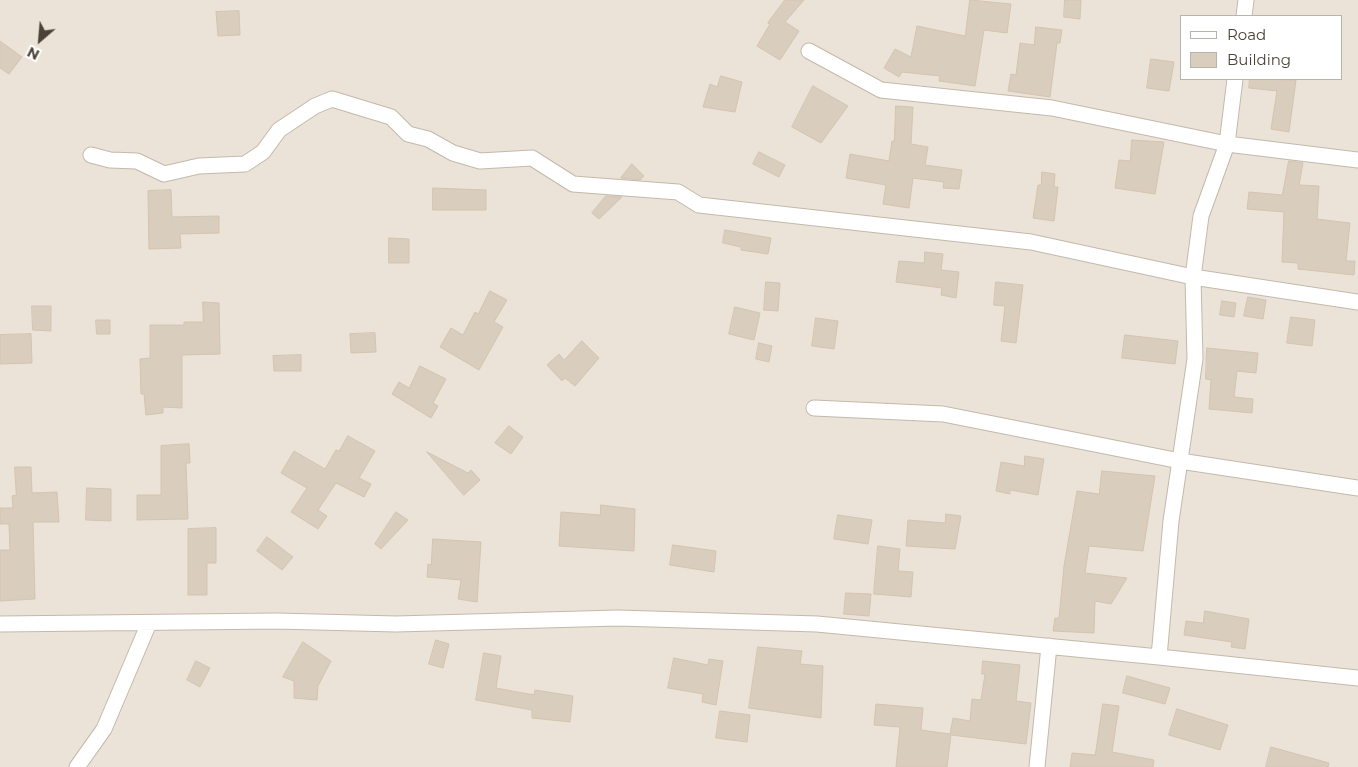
<!DOCTYPE html>
<style>
body{margin:0}
#map{position:relative;width:1358px;height:767px;overflow:hidden;background:#f6f2ea;font-family:Montserrat,sans-serif}
canvas{display:block}
.legend{position:absolute;left:1180px;top:15px;width:162px;height:65px;box-sizing:border-box;background:#fff;border:1px solid #b7b3af;margin:0;padding:6px 9px;list-style:none;font-size:15px;color:#4b4237}
.legend li{display:flex;align-items:center;gap:10px;height:25px}
.legend b{width:25px;border:1px solid #b7b3af}
.north{position:absolute;left:15px;top:15px;width:50px;height:50px;-webkit-text-stroke:4px #fff;paint-order:stroke;rotate:207deg;font-size:14px;font-weight:700;line-height:20px;text-align:center;color:#4b4237}
.north::after{content:'';display:block;margin:auto;width:18px;height:22px;background:#4b4237;clip-path:polygon(50% 0,100% 100%,50% 72%,0 100%)}
</style>
<div id="map">
<canvas width="1358" height="767"></canvas>
<ul class="legend">
<li><b style="height:6px;background:#fff"></b>Road</li>
<li><b style="height:14px;background:#d9cdbe"></b>Building</li>
</ul>
<div class="north">N</div>
</div>
<script>
const context = document.querySelector('canvas').getContext('2d');
context.lineJoin = 'round';
function fill(path, color) { context.fillStyle = color; context.fill(path, 'evenodd'); }
function trace(path, color, width, dash) { context.strokeStyle = color; context.lineWidth = width; context.lineCap = dash ? 'butt' : 'round'; context.setLineDash(dash || []); context.stroke(path); }
fill(new Path2D(`
 M0,0H1358V767H0ZM1182,16H1342V79H1182Z`), '#ebe3d7');
const building = new Path2D(`
 M785,0H804L785,22L799,31L780,60L757,46L770,24L768,23Z
 M970,0L1011,4L1007,33L984,30L975,86L939,81L940,76L902,72L899,77L884,68L895,49L911,57L917,26L965,36Z
 M1065,0H1081L1080,19L1064,17Z
 M239,11L240,35L218,36L216,12Z
 M1036,27L1062,30L1060,43H1057L1050,97L1008,91L1011,74L1016,75L1020,43L1034,45Z
 M0,41L22,57L9,74L0,68Z
 M1151,59L1174,62L1169,91L1147,88Z
 M721,76L742,82L735,112L703,107L710,84L717,87Z
 M1250,79L1296,80L1289,132L1271,129L1277,91L1249,88Z
 M813,86L848,106L821,143L792,127Z
 M896,106L913,107L911,144L928,147L925,165L962,170L959,189L943,188L944,182L913,178L909,208L883,204L886,185L846,178L850,154L889,161L892,141H894Z
 M1132,140L1164,142L1155,194L1115,188L1119,160L1130,161Z
 M759,152L785,165L779,177L753,164Z
 M1289,161L1303,163L1299,185L1319,186L1317,219L1350,223L1346,261H1355L1354,275L1298,269V263L1282,262L1284,212L1247,209L1249,192L1282,195Z
 M632,164L644,176L640,180L621,178Z
 M1042,172L1055,174L1054,187H1058L1054,221L1033,218L1038,185H1041Z
 M433,188L486,190V210H433Z
 M171,190L172,217L219,216V233L180,234L181,248L149,249L148,191Z
 M606,196L622,197L599,219L592,213Z
 M725,230L771,238L768,254L741,250V247L723,243Z
 M389,238L409,239V263H389Z
 M925,252L943,254L941,270L959,272L956,298L941,295L942,288L896,282L899,261L924,263Z
 M766,282L780,283L778,311L764,310Z
 M996,282L1023,285L1016,343L1001,341L1005,306L994,305Z
 M490,291L507,300L494,322L503,327L479,370L440,347L451,328L463,335L475,312L478,314Z
 M1248,297L1266,300L1263,319L1244,316Z
 M1222,301L1236,303L1234,317L1220,315Z
 M203,302L219,303L220,354L182,355V408L163,407V413L146,415L144,394H141L140,359L150,358V325H184V322H203Z
 M32,306H51V331L33,330Z
 M735,307L760,313L754,340L729,334Z
 M1291,317L1315,320L1312,346L1287,343Z
 M816,318L838,321L834,349L812,346Z
 M96,320H110V334H97Z
 M375,333L376,352L351,353L350,334Z
 M31,334L32,363L0,364V335Z
 M1125,335L1178,341L1175,364L1122,358Z
 M582,341L599,358L575,386L565,378L562,381L547,365L559,354L564,360Z
 M759,343L772,346L769,362L756,359Z
 M1207,348L1258,353L1256,373L1237,371L1234,397L1253,399L1252,413L1209,409L1211,380L1206,379Z
 M301,355V371H274L273,356Z
 M420,366L446,379L433,403L438,406L431,418L392,394L399,382L409,388Z
 M509,426L523,437L511,454L495,443Z
 M348,436L375,451L359,478L371,484L364,497L336,483L318,510L327,516L318,529L291,512L307,488L281,473L294,451L325,469L336,450L339,451Z
 M189,444L190,463H186L188,519L137,520V495H161V446Z
 M427,452L468,473L471,470L480,480L464,495Z
 M1025,456L1044,459L1038,495L1010,490V494L996,491L1001,462L1024,466Z
 M15,467H31L32,493L57,492L59,522H33L35,599L0,601V550H10L9,524H0V508H13L12,496L16,495Z
 M1102,471L1155,476L1143,551L1089,546L1085,573L1127,578L1111,604L1095,601L1094,633L1053,631L1055,618H1059L1064,566L1077,491L1099,494Z
 M87,488L111,489V521L86,520Z
 M601,505L635,509L634,551L559,546L561,512L600,515Z
 M396,512L408,520L381,549L375,544Z
 M946,514L961,516L955,549L906,546L908,520L945,523Z
 M838,515L872,520L868,544L834,539Z
 M216,528V563H207V595H188V529Z
 M267,537L293,557L282,570L257,551Z
 M433,539L481,542L477,602L458,599L461,580L427,577L428,564L431,565Z
 M673,545L716,551L714,572L670,565Z
 M878,546L900,549L898,571L913,572L911,597L874,594Z
 M846,593L871,594L869,616L844,614Z
 M1205,611L1249,619L1245,649L1231,647L1232,642L1184,635L1186,621L1203,623Z
 M436,640L449,644L443,668L429,664Z
 M303,642L331,661L318,686L317,700L294,698V681L283,677Z
 M758,647L802,651L800,664L823,666L821,718L749,708Z
 M484,653L501,656L496,688L534,695L535,690L573,696L570,722L532,718V710L476,700Z
 M674,658L708,665L709,659L723,661L716,705L702,702L703,694L668,688Z
 M196,661L210,668L200,687L187,680Z
 M983,661L1020,665L1016,701L1031,703L1026,744L951,735L947,767H896L900,727L874,725L876,704L923,708L921,730L950,734L953,718L970,721L972,699L981,700L985,674H982Z
 M1127,676L1170,688L1165,704L1123,693Z
 M1103,704L1119,706L1112,752L1154,760L1153,767H1070L1072,753L1095,755Z
 M1177,709L1228,725L1220,750L1169,735Z
 M720,711L750,715L747,742L716,738Z
 M1271,747L1329,763L1328,767H1266Z`);
fill(building, '#d9cdbe');
trace(building, '#d5c4b0', 1);
const street = new Path2D(`
 M1244,16L1246,0
 M809,51L881,90L1052,108L1227,144L1358,160
 M91,155L110,160L137,161L164,174L199,166L245,164L263,152L279,130L315,106L332,99L391,117L408,134L428,139L453,153L480,161L532,158L573,184L678,192L699,205L1031,242L1193,277L1358,302
 M814,408L943,414L1180,461L1358,488
 M0,624L277,621L396,624L618,618L817,624L1159,657L1358,678
 M1159,657L1171,521L1195,359L1193,277L1201,216L1227,144L1235,79
 M77,767L104,729L149,623
 M1037,767L1049,646`);
trace(street, '#c3b9ab', 17);
trace(street, '#fff', 15);
</script>
